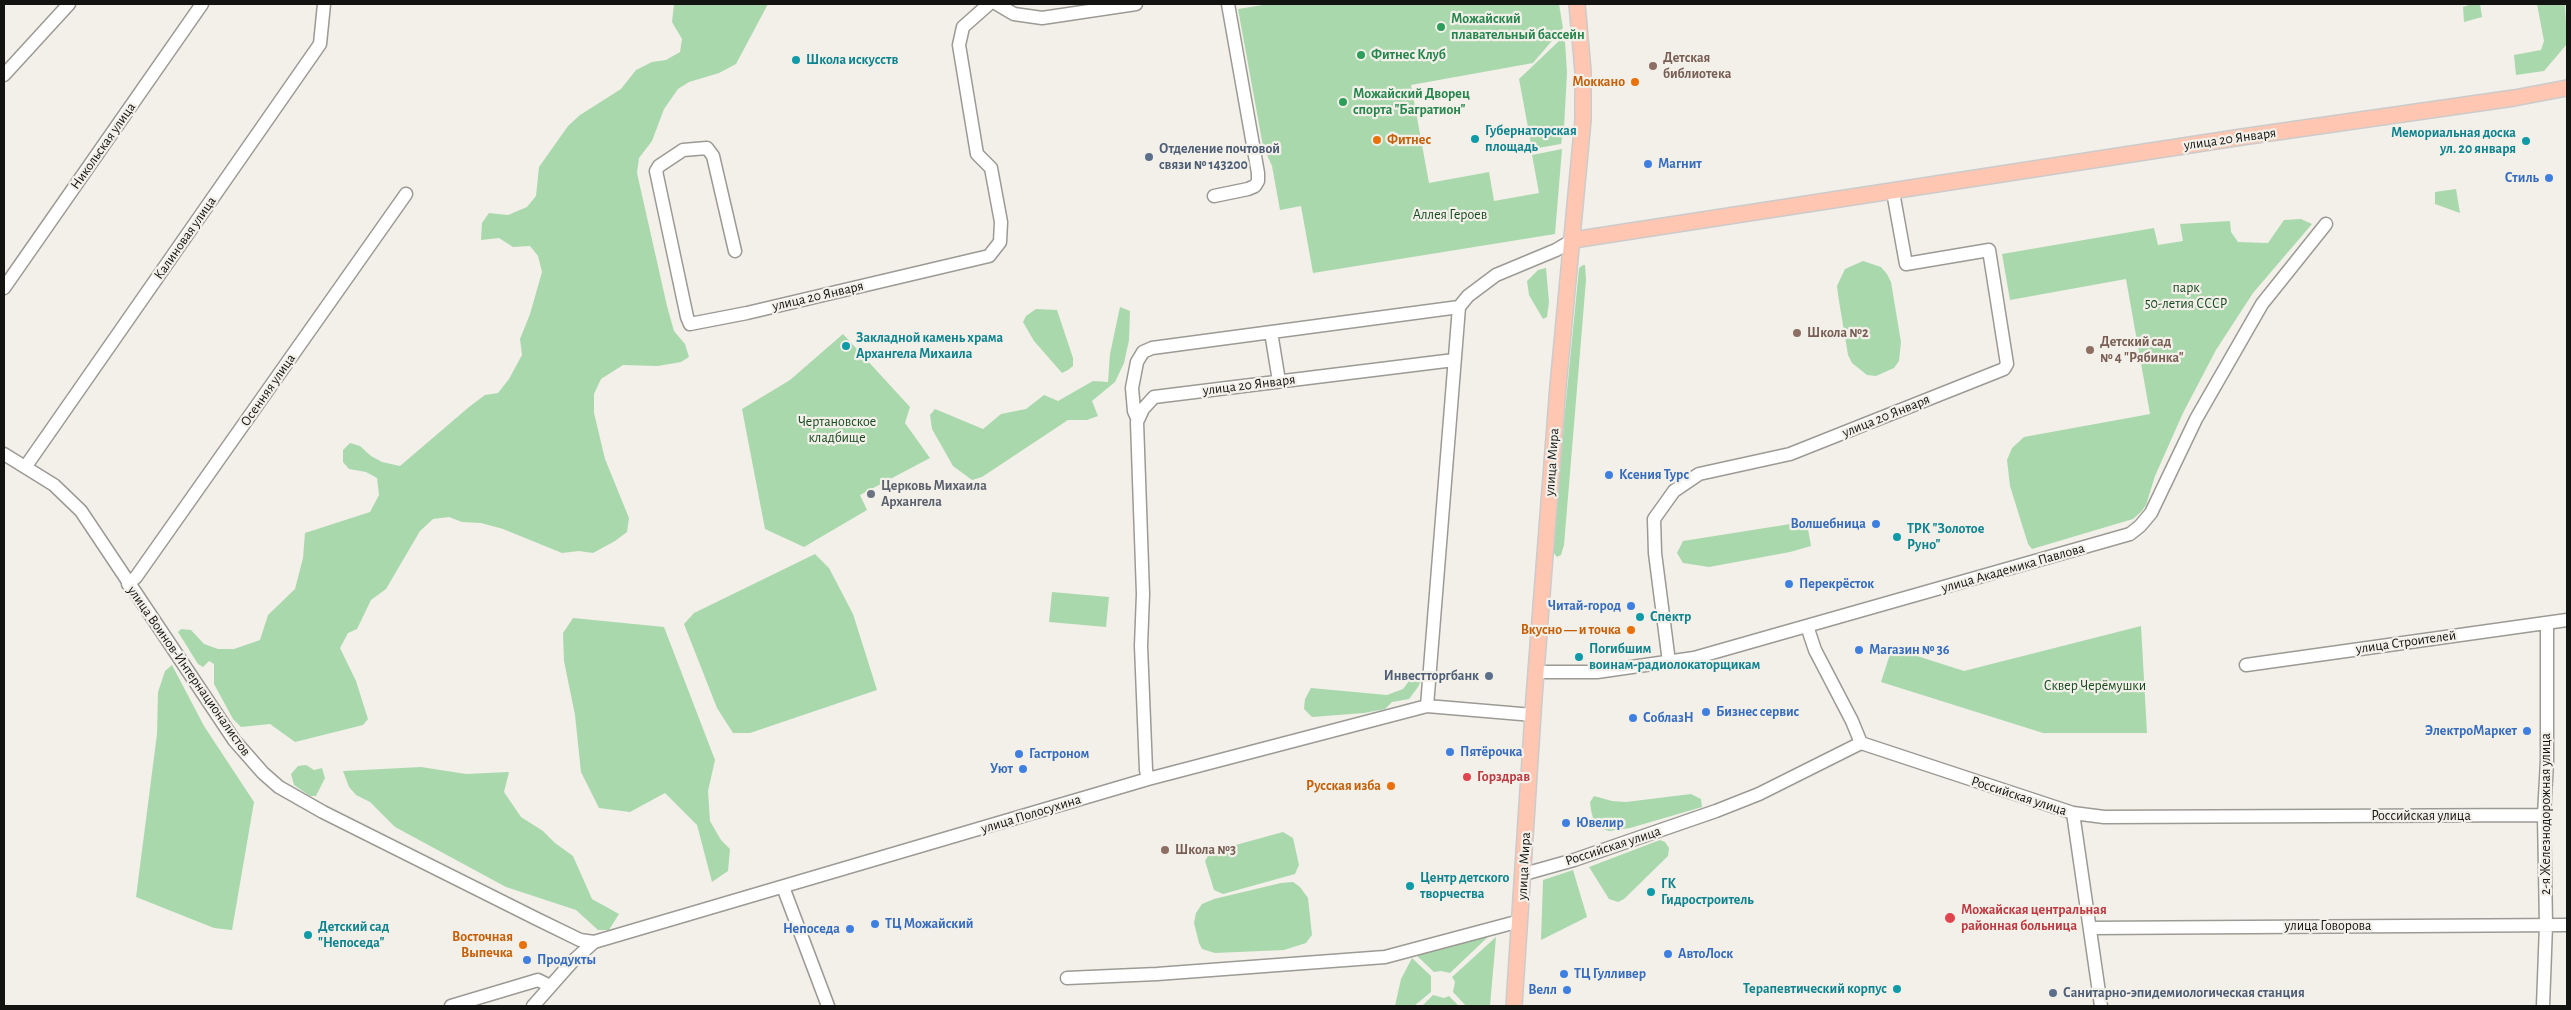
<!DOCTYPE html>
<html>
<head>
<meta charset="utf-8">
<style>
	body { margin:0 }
	#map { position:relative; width:2571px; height:1010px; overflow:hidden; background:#f2f0e9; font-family:"Alegreya Sans",sans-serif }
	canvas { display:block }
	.frame { position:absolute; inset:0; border:5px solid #131311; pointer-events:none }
</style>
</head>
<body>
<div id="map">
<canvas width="2571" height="1010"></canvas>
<div class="frame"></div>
</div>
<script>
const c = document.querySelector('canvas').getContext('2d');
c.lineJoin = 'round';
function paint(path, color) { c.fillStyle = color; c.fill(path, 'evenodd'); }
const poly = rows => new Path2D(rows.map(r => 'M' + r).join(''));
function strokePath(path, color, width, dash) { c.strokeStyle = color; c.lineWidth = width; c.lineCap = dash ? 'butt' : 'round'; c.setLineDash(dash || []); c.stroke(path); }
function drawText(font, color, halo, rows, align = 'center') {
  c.font = font + ' "Alegreya Sans",sans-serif'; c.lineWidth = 4.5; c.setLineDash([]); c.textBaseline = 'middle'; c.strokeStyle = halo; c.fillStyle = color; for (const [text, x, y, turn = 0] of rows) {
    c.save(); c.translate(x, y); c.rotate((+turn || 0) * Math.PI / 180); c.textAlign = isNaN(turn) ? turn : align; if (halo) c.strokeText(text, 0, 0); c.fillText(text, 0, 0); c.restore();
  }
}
const green = poly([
	[674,4,768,4,736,64,719,73,689,82,678,89,664,109,652,141,639,158,637,173,667,306,674,331,685,344,689,357,681,362,658,366,623,365,601,379,594,394,594,413,605,459,629,518,627,532,615,541,593,553,579,551,562,553,503,529,481,523,462,522,449,517,433,519,420,531,386,589,371,600,357,629,348,633,340,648,356,681,368,719,363,725,295,742,270,724,241,727,233,719,214,684,214,664,209,661,203,667,198,664,178,632,181,629,191,630,204,644,218,649,234,649,260,640,268,615,295,589,303,558,305,533,370,512,379,495,377,478,366,472,349,469,343,462,343,450,350,443,360,446,371,456,382,462,400,466,469,407,485,395,498,393,509,379,522,355,520,339,530,314,542,272,538,256,530,246,513,247,499,238,481,240,482,223,489,213,508,215,527,207,536,196,539,167,568,126,580,115,621,89,636,70,652,62,666,60,680,52,682,39,672,22],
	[1269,4,1559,4,1563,28,1533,63,1411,85,1429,183,1489,172,1494,201,1539,193,1532,155,1562,149,1555,234,1313,273,1301,206,1280,210,1272,166,1263,146,1238,9],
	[2472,4,2480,4,2482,17,2464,22,2463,7],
	[2537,4,2565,4,2567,44,2544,71,2516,75,2514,55,2541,50,2544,41],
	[1560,40,1565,42,1567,72,1564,128,1561,144,1532,149,1519,79],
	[2456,189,2460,213,2435,204,2435,192],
	[2301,219,2312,224,2253,293,2216,350,2183,413,2155,476,2146,505,2141,512,2133,519,2032,549,2028,544,2010,486,2007,460,2012,448,2024,437,2150,414,2126,279,2010,300,2002,254,2154,228,2158,245,2183,241,2180,224,2230,221,2231,232,2238,242,2268,243,2284,220],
	[1863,261,1881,267,1887,274,1891,282,1901,342,1899,361,1894,368,1876,376,1867,375,1852,363,1848,355,1838,295,1837,286,1845,269],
	[1583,265,1585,265,1586,280,1564,545,1561,555,1557,557,1553,552,1565,411,1579,268],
	[1546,268,1549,302,1547,317,1543,319,1529,295,1527,281,1538,270],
	[1120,307,1130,311,1129,340,1124,363,1115,382,1092,401,1098,416,1087,420,1068,420,982,477,972,480,953,466,932,429,930,415,935,409,983,429,1001,414,1026,409,1044,395,1058,401,1093,381,1108,382,1110,354],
	[1036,309,1057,310,1073,358,1073,366,1068,370,1062,373,1034,341,1023,322,1026,316],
	[843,334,910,407,905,423,930,458,860,495,867,510,804,547,765,529,742,409,790,380],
	[1803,522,1808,529,1811,546,1790,552,1709,567,1683,563,1677,553,1683,541],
	[815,554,829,568,853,614,877,690,750,733,733,733,717,708,684,624,694,613],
	[1052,592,1109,597,1106,627,1049,622],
	[573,618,664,627,715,760,708,791,710,821,721,840,730,849,728,871,712,882,697,825,665,793,630,812,599,808,581,772,575,715,564,661,563,633],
	[2141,626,2147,733,2043,733,1881,682,1892,648,1964,671],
	[172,665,204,726,254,802,232,930,214,928,136,897,157,734,158,692,165,671],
	[1415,673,1418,674,1421,680,1418,687,1409,699,1392,702,1385,709,1364,713,1312,717,1304,709,1305,699,1311,688,1387,695,1403,689],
	[306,765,314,770,322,768,325,778,316,796,310,796,294,785,291,774,298,766],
	[421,767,466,774,509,772,504,792,521,817,543,831,555,843,573,856,592,899,619,914,609,930,598,930,576,910,506,887,395,827,370,802,356,795,349,787,343,771],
	[1691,794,1701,799,1702,807,1630,828,1609,831,1603,829,1594,822,1591,810,1590,802,1594,796,1612,801,1626,802],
	[1283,832,1293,838,1299,865,1295,874,1223,894,1214,890,1205,861,1210,852],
	[1660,840,1665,842,1669,848,1668,856,1624,899,1618,902,1609,899,1589,867],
	[1573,870,1587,917,1541,940,1543,880],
	[1293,882,1300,887,1308,898,1312,935,1306,943,1284,950,1215,953,1202,949,1199,943,1194,923,1196,913,1202,904,1214,899,1281,883],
	[1492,933,1450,973,1441,971,1434,972,1415,954],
	[1496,937,1490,1006,1466,1006,1453,992,1455,982,1452,977],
	[1412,958,1431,976,1431,992,1414,1006,1395,1006,1401,979],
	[1433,995,1444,998,1449,996,1459,1006,1422,1006]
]);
const minor = poly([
	[997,4,1014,14,1042,18,1136,4],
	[4,75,69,4],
	[1214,196,1248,189,1255,186,1258,181,1258,173,1228,4],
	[735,251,713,156,707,148,683,150,659,166,656,171,687,317,690,324,747,313,989,256,1000,242,1001,222,991,168,977,154,959,45,963,27,989,4],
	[4,288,202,4],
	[1271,332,1279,381],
	[1137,418,1134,411,1132,388,1137,362,1143,352,1152,348,1459,307],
	[4,454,54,485,81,511,234,740,263,773,279,787,323,812,537,919,580,940,594,942],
	[26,466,320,44,324,4],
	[128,584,136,577,406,194],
	[1807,626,1815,650,1852,721,1861,743],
	[1669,662,1655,553,1654,519,1674,491,1699,474,1790,454,2004,369,2007,364,1989,250,1906,264,1893,192],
	[2246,665,2567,620],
	[1536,672,1597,672,1694,658,2130,534,2140,526,2151,513,2196,419,2262,304,2326,224],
	[1427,706,1459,307,1468,296,1496,275,1556,250,1573,240],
	[1148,779,1146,770,1141,646,1143,594,1137,422,1143,409,1154,397,1454,360],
	[2073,813,2101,1006],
	[1524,874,1574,860,1716,811,1759,794,1861,743,2073,813,2104,817,2544,815],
	[783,887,828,1006],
	[2090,928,2567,925],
	[1067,978,1157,974,1385,957,1520,921],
	[451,1006,538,980,550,986],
	[533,1006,572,962,594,942,1148,779,1427,706,1533,715],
	[2543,1006,2546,925,2544,815,2547,761,2547,623]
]);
const major = poly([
	[1573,240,2242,137,2514,98,2567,88],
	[1514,1006,1534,698,1558,386,1583,120,1583,71,1577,4]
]);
const markers = [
	[1441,27,5,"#2e9e5b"],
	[1361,55,5,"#2e9e5b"],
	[796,60,5,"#0f9aa8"],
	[1653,66,5,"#8d6e63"],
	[1635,82,5,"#e8710a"],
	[1343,102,5,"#2e9e5b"],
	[1475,139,5,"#0f9aa8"],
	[1377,140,5,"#e8710a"],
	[2526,141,5,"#0f9aa8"],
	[1149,157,5,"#5c6f8a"],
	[1648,164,5,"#3f7fe0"],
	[2549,178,5,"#3f7fe0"],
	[1797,333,5,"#8d6e63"],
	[846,346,5,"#0f9aa8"],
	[2090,350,5,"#8d6e63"],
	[1609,475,5,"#3f7fe0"],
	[871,494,5,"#6b7280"],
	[1876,524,5,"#3f7fe0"],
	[1897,537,5,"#0f9aa8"],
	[1789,584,5,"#3f7fe0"],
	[1631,606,5,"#3f7fe0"],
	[1640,617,5,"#0f9aa8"],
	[1631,630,5,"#e8710a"],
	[1859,650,5,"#3f7fe0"],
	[1579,657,5,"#0f9aa8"],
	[1489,676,5,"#5c6f8a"],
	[1706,712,5,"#3f7fe0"],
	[1633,718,5,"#3f7fe0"],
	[2527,731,5,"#3f7fe0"],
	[1450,752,5,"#3f7fe0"],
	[1019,754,5,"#3f7fe0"],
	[1023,769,5,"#3f7fe0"],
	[1467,777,5,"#e0444e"],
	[1391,786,5,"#e8710a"],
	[1566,823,5,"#3f7fe0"],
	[1165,850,5,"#8d6e63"],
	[1410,886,5,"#0f9aa8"],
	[1651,892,5,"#0f9aa8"],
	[1950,918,6,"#e0444e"],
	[875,924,5,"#3f7fe0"],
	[850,929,5,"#3f7fe0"],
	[308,935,5,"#0f9aa8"],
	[523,945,5,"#e8710a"],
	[1668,954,5,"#3f7fe0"],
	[527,960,5,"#3f7fe0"],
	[1564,974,5,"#3f7fe0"],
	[1897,989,5,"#0f9aa8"],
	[1567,990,5,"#3f7fe0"],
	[2053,993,5,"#5c6f8a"]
];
const leisureNames = [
	["Можайский",1451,19],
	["плавательный бассейн",1451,35],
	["Фитнес Клуб",1371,55],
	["Можайский Дворец",1353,94],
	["спорта \"Багратион\"",1353,110]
];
const educationNames = [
	["Детская",1663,58],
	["библиотека",1663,74],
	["Школа №2",1807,333],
	["Детский сад",2100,342],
	["№ 4 \"Рябинка\"",2100,358],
	["Школа №3",1175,850]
];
const cultureNames = [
	["Школа искусств",806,60],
	["Губернаторская",1485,131],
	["площадь",1485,147],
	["Мемориальная доска",2516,133,"right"],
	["ул. 20 января",2516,149,"right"],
	["Закладной камень храма",856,338],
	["Архангела Михаила",856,354],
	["ТРК \"Золотое",1907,529],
	["Руно\"",1907,545],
	["Спектр",1650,617],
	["Погибшим",1589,649],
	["воинам-радиолокаторщикам",1589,665],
	["Центр детского",1420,878],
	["творчества",1420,894],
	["ГК",1661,884],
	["Гидростроитель",1661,900],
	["Детский сад",318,927],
	["\"Непоседа\"",318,943],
	["Терапевтический корпус",1887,989,"right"]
];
const foodNames = [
	["Моккано",1625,82],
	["Фитнес",1387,140,"left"],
	["Вкусно — и точка",1621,630],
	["Русская изба",1381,786],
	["Восточная",513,937],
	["Выпечка",513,953]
];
const streetNames = [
	["улица 20 Января",2230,139,-8],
	["Никольская улица",103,146,-55],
	["Калиновая улица",185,238,-55],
	["улица 20 Января",818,296,-13],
	["улица 20 Января",1249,385,-7],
	["Осенняя улица",268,390,-55],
	["улица 20 Января",1886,416,-22],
	["улица Мира",1552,462,-86],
	["улица Академика Павлова",2013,568,-16],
	["улица Строителей",2406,642,-8],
	["улица Воинов-Интернационалистов",189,671,55],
	["Российская улица",2019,796,18],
	["улица Полосухина",1031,814,-17],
	["2-я Железнодорожная улица",2546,814,-90],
	["Российская улица",2421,816],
	["Российская улица",1613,846,-18],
	["улица Мира",1524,866,-87],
	["улица Говорова",2328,926]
];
const serviceNames = [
	["Отделение почтовой",1159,149],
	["связи № 143200",1159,165],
	["Инвестторгбанк",1479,676,"right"],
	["Санитарно-эпидемиологическая станция",2063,993]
];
const shopNames = [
	["Магнит",1658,164],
	["Стиль",2539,178,"right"],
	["Ксения Турс",1619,475],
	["Волшебница",1866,524,"right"],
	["Перекрёсток",1799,584],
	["Читай-город",1621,606,"right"],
	["Магазин № 36",1869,650],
	["Бизнес сервис",1716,712],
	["СоблазН",1643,718],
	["ЭлектроМаркет",2517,731,"right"],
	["Пятёрочка",1460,752],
	["Гастроном",1029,754],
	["Уют",1013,769,"right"],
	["Ювелир",1576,823],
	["ТЦ Можайский",885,924],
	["Непоседа",840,929,"right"],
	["АвтоЛоск",1678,954],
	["Продукты",537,960],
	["ТЦ Гулливер",1574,974],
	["Велл",1557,990,"right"]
];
const parkNames = [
	["Аллея Героев",1450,215],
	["парк",2186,288],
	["50-летия СССР",2186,304],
	["Чертановское",837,422],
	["кладбище",837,438],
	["Сквер Черёмушки",2095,686]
];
const worshipNames = [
	["Церковь Михаила",881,486],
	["Архангела",881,502]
];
const healthNames = [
	["Горздрав",1477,777],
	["Можайская центральная",1961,910],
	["районная больница",1961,926]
];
paint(green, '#aad8ad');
strokePath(minor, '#9c9a94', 15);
strokePath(major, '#cbcbcb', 18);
strokePath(minor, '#fff', 12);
strokePath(major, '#ffc6b1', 15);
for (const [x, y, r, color] of markers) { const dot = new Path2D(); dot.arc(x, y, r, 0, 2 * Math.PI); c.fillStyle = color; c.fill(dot); strokePath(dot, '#f2f0e9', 2); }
drawText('bold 14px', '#27864d', '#f2f0e9', leisureNames, 'left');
drawText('bold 14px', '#785e54', '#f2f0e9', educationNames, 'left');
drawText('bold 14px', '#0d838f', '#f2f0e9', cultureNames, 'left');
drawText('bold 14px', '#c56008', '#f2f0e9', foodNames, 'right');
drawText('14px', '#131311', '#f2f0e9', streetNames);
drawText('bold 14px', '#4e5e75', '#f2f0e9', serviceNames, 'left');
drawText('bold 14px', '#366cbe', '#f2f0e9', shopNames, 'left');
drawText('14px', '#174920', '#f2f0e9', parkNames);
drawText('bold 14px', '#5b616d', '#f2f0e9', worshipNames, 'left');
drawText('bold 14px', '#be3a42', '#f2f0e9', healthNames, 'left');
</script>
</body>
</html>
